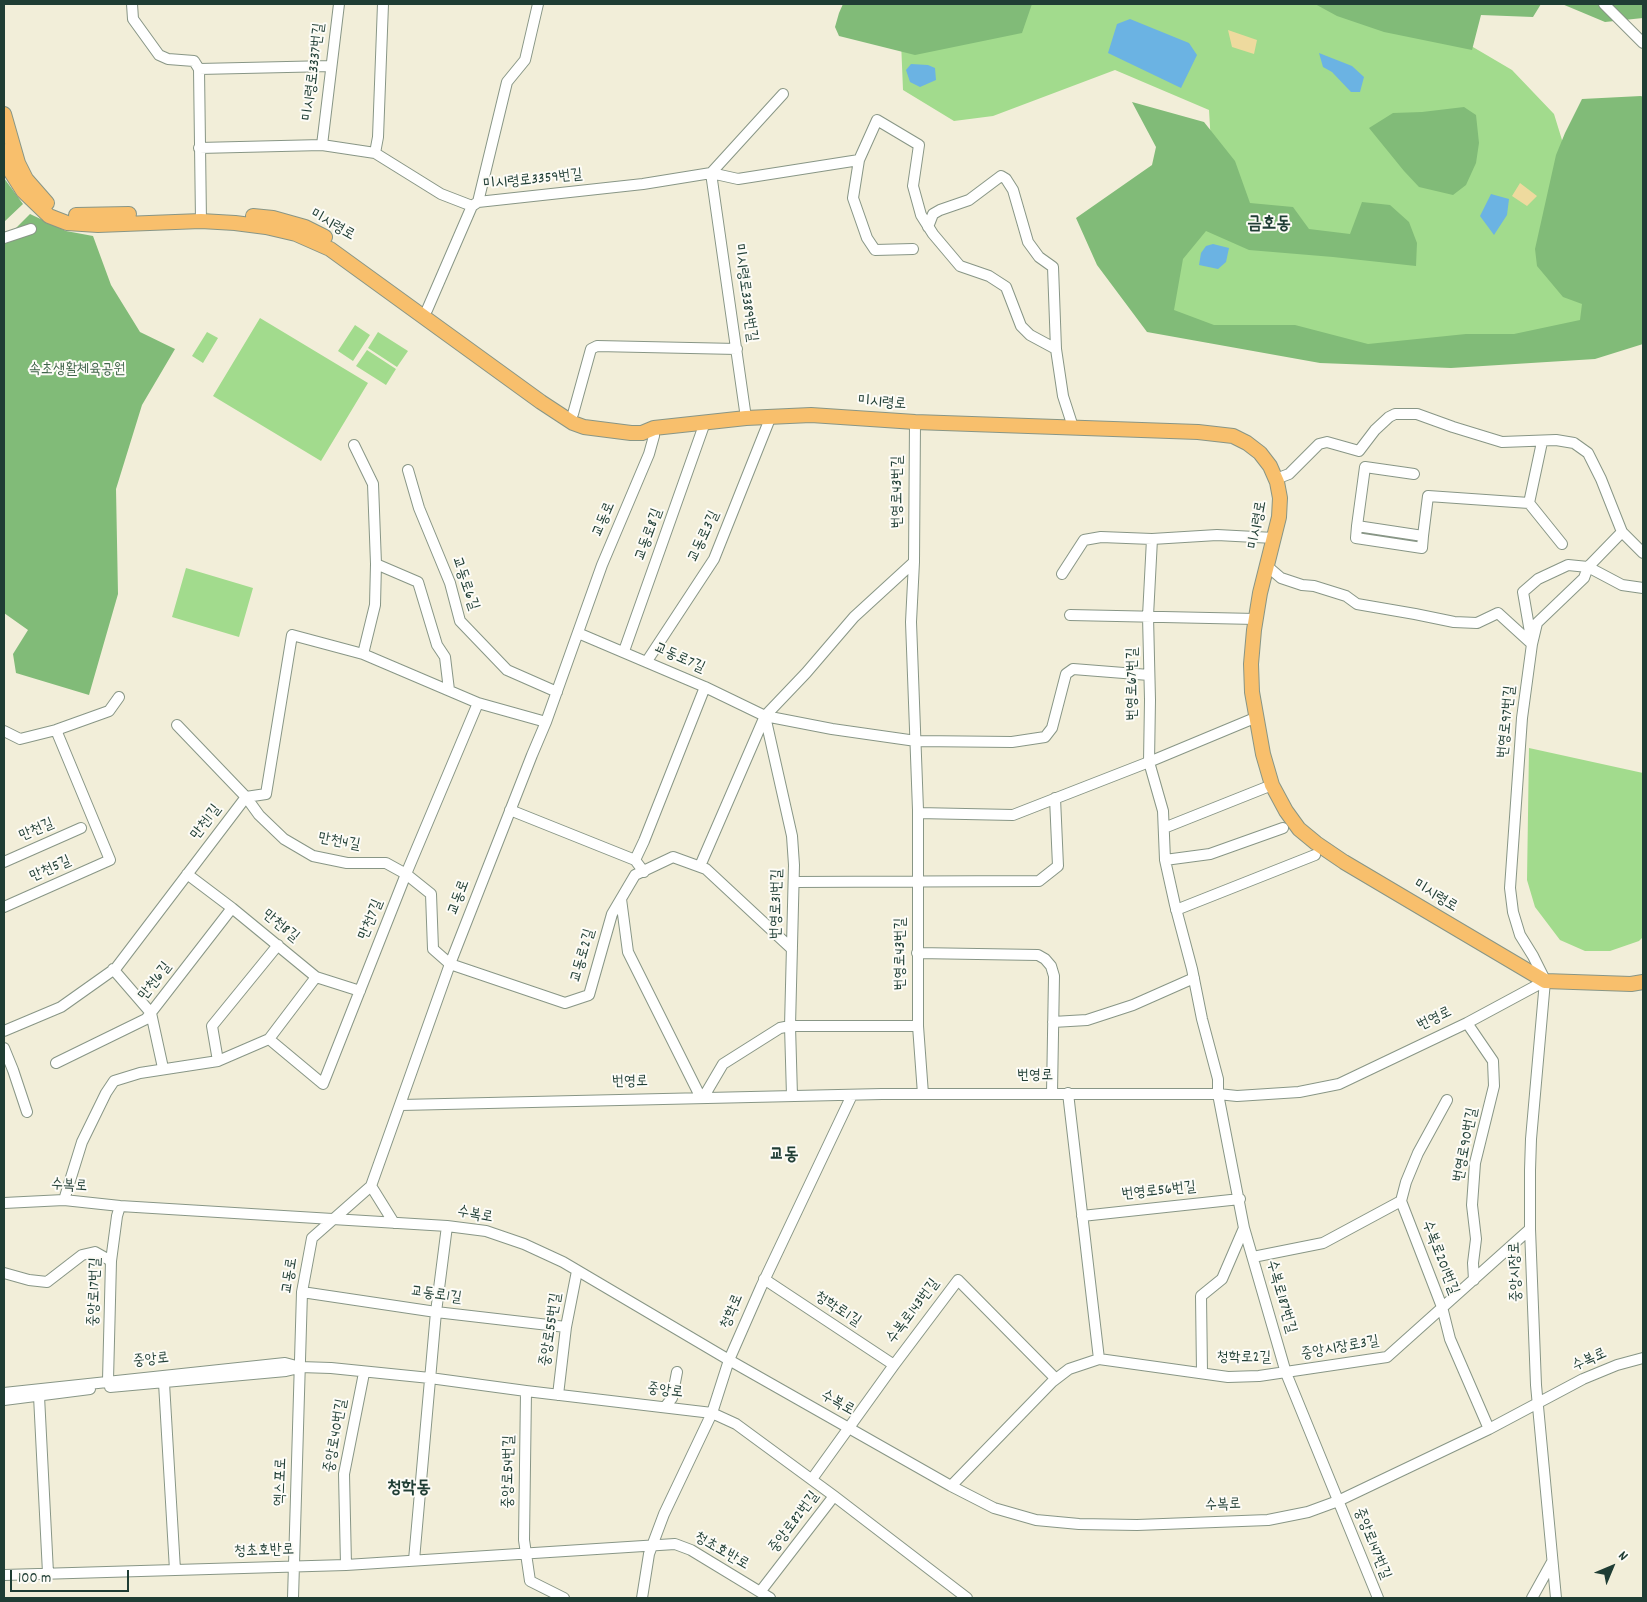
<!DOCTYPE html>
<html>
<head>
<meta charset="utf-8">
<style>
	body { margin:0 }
	#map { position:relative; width:1647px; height:1602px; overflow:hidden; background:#f2eed9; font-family:Dekko,sans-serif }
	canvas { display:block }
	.frame { position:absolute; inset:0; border:5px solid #1f3d34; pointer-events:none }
	.north { position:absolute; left:1587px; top:1542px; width:50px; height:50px; -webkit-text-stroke:4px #fdfcf7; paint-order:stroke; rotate:45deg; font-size:14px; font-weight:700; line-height:20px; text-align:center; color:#1f3d34 }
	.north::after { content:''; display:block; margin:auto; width:18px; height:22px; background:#1f3d34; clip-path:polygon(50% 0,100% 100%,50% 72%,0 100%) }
	.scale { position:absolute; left:10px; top:1570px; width:119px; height:22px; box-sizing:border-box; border:2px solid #1f3d34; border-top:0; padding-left:6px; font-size:15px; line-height:18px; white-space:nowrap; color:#1f3d34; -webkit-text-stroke:4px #fdfcf7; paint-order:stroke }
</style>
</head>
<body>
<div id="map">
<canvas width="1647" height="1602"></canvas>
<div class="frame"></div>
<div class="north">N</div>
<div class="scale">100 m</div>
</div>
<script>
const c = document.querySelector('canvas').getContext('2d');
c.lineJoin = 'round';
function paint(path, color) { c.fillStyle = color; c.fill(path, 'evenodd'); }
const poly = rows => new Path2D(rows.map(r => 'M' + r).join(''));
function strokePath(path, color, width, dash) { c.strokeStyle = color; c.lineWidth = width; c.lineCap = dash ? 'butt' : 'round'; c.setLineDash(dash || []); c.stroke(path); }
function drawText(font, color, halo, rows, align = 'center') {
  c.font = font + ' Dekko,"Poor Story",sans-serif'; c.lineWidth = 4; c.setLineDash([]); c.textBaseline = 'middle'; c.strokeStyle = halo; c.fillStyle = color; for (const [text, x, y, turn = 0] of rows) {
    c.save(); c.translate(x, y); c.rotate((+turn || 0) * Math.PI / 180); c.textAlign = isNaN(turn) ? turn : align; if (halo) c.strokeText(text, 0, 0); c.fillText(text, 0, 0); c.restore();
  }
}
const green = poly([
	[1018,4,1320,4,1461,40,1512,70,1554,114,1566,153,1591,298,1591,326,1368,353,1220,332,1169,312,1211,144,1209,110,1115,70,993,116,954,121,903,90,901,41],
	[260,318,368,383,321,461,213,396],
	[355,325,370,335,353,361,338,351],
	[207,332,218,338,203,363,192,356],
	[378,332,408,351,397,367,368,348],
	[367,350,396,369,386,385,356,366],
	[186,568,253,588,239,637,172,617],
	[1529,748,1643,773,1643,937,1639,941,1610,951,1585,951,1560,940,1535,907,1527,880]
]);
const forest = poly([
	[843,4,1032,4,1022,33,915,55,839,36,835,27,839,13],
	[1315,4,1541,4,1533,17,1481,15,1472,50,1384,32,1337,16],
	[1562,4,1643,4,1643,18,1605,22],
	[1641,96,1643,97,1643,344,1595,359,1451,368,1320,363,1147,332,1097,265,1076,218,1152,165,1156,147,1132,102,1204,122,1235,161,1250,203,1293,207,1309,229,1350,234,1362,202,1390,205,1409,222,1417,243,1416,266,1333,257,1249,250,1206,231,1183,259,1174,310,1214,325,1295,325,1368,344,1466,334,1514,334,1580,320,1582,304,1563,297,1537,266,1535,249,1556,155,1565,133,1582,99],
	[1464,107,1476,115,1479,143,1476,163,1466,185,1453,195,1419,187,1404,171,1369,128,1393,113,1422,112],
	[4,178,23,204,4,222],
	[30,214,66,231,93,236,111,285,140,332,175,349,142,405,116,489,118,594,89,695,16,673,13,654,28,630,4,613,4,240]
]);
const sand = poly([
	[1228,30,1257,40,1254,54,1232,47],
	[1520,183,1537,196,1527,206,1512,196]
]);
const water = poly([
	[1130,19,1189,43,1197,55,1181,88,1108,53,1117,24],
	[1319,53,1352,66,1364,77,1360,92,1351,92,1332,72,1323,67],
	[911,64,928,65,935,68,936,80,920,87,910,82,906,70],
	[1491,194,1509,199,1507,215,1494,235,1480,216],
	[1213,244,1229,248,1226,262,1218,269,1199,265,1201,253,1206,246]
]);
const minor = poly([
	[132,4,133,19,159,55,168,59,194,61,199,69,201,221],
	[1604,4,1643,43],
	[199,69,331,66],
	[322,145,339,4],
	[199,148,322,145,375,153,441,194,472,206],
	[375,153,378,137,383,4],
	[859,160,877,120,919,145,913,186,921,215,933,234,960,266,989,276,1006,287,1021,326,1030,335,1056,349,1063,396,1073,427],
	[711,173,746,418],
	[711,173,783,94],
	[478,202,507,82,525,60,538,4],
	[928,227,933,214,940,210,969,200,1001,176,1006,179,1013,190,1028,242,1039,257,1053,267,1056,349],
	[4,238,31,229],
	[427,310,472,206,478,202,643,184,711,173,738,179,859,160,853,198,867,238,875,250,913,249],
	[573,414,591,349,597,346,737,349],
	[915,422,914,562,911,622,918,810,918,1026,923,1094],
	[354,445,373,484,376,564,375,605,363,654],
	[408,470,419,508,450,583,460,621,507,670,557,692],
	[1414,474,1365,467,1357,526,1423,536,1428,496,1529,503,1562,544],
	[1276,479,1289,474,1319,444,1327,442,1359,451,1375,430,1389,417,1395,414,1417,414,1453,427,1502,442,1556,440,1574,443,1588,453,1601,479,1622,532,1643,553],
	[1529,503,1542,442],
	[1357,526,1356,538,1422,548,1423,536],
	[1152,539,1148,616,1150,700,1149,762,1163,811,1165,860,1175,905,1192,969,1202,1019,1218,1079,1218,1094,1244,1228,1286,1373,1378,1598],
	[376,564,418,582,437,645,445,657,449,690],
	[1267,566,1281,578,1302,585,1314,586,1346,596,1357,604,1415,614,1454,622,1477,623,1498,613,1532,644,1537,623,1584,578,1588,567,1622,532],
	[1062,574,1084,540,1101,537,1152,539,1217,535,1274,538],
	[1070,615,1256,619],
	[578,633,705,687,765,716,832,729,916,741,1012,742,1045,737,1052,728,1066,674,1073,669,1149,675],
	[624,651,703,428],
	[647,661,714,559,771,416],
	[765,716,792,836,794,865,790,1026,792,1096],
	[177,725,246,797,259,815,284,839,313,856,347,863,386,863,406,874,431,894,433,949,450,964,565,1003,589,995,612,914,635,875,673,857,706,869,792,949],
	[4,731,20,739,56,730,109,711,119,697],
	[510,810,635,860],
	[918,813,1013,815,1149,762,1257,717],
	[1164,828,1272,785],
	[1165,860,1210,854,1283,828],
	[4,862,81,828],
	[700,866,765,716,806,673,854,617,914,562],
	[644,872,635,860,644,841,705,687],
	[187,874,232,908,316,977,360,991],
	[794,882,1039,881,1058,866,1055,798],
	[621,899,628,952,701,1098],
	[4,907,110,860,56,730],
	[1176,910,1315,855],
	[917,953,1038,955,1045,959,1051,966,1054,976,1052,1093],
	[113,969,151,1013,163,1068],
	[1545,980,1533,956,1520,935,1513,912,1510,888,1522,718,1532,644,1523,592,1538,579,1568,565,1588,567,1622,585,1643,588],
	[1545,981,1531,1139,1530,1170,1530,1229,1536,1385,1556,1598],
	[1053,1022,1087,1020,1133,1005,1194,978],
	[1467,1023,1493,1061,1494,1086,1475,1163,1472,1205,1476,1239,1473,1263,1474,1280],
	[4,1031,61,1007,116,968,246,797,266,794,292,635,363,654,478,703,546,722],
	[269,1039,316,977],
	[4,1048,13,1070,27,1112],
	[218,1061,212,1026,278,945],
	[56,1063,146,1019,232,908],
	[1068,1093,1099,1359],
	[703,1098,723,1064,780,1028,790,1026,918,1026],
	[1447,1100,1418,1153,1406,1182,1401,1201,1442,1307,1450,1339,1489,1429],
	[401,1105,882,1094,1218,1094,1237,1096,1299,1092,1339,1084,1467,1023,1545,981],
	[371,1186,394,1223],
	[64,1200,82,1142,106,1093,114,1081,140,1073,218,1061,269,1039,323,1084,406,874,478,703],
	[4,1203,64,1200,120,1206,447,1226,486,1231,524,1244,563,1262,729,1360,951,1486,994,1508,1036,1520,1079,1524,1137,1525,1268,1520,1308,1512,1338,1501,1489,1429,1583,1379,1617,1365,1643,1358],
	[1082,1216,1240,1199],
	[1253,1257,1323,1243,1401,1201],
	[4,1273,29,1280,47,1282,82,1255,95,1252,111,1261],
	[764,1279,894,1365],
	[302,1292,436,1312,566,1327],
	[1202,1372,1201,1296,1222,1279,1244,1228],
	[108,1380,111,1261,117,1216,120,1206],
	[164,1383,175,1570],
	[110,1387,286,1371,299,1368],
	[526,1391,524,1540,530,1581,564,1598],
	[4,1393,285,1363,300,1367,331,1368,430,1378,526,1391,712,1413,736,1424,834,1496,967,1598],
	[558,1395,566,1327,577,1271],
	[39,1396,48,1573],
	[4,1400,90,1389],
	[665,1407,672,1398,677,1372],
	[812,1479,894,1365,958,1280,1056,1379],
	[951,1486,1052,1382,1069,1369,1099,1359,1228,1377,1259,1376,1387,1357,1530,1229],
	[414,1560,436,1312,447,1226],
	[346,1565,344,1474,364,1373],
	[4,1575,346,1565,675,1544,691,1550,770,1598],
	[760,1592,834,1496],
	[293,1598,302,1292,312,1238,371,1186,450,964,532,755,546,722,602,565,649,454,654,436,654,428],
	[642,1598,649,1554,664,1514,712,1413,729,1360,761,1287,852,1095],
	[1532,1598,1552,1562]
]);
const major = poly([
	[4,114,18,163,26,179,47,203],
	[4,151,11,172,23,191,49,216,67,223,98,225,201,221,235,223,266,227,296,234,330,249,541,402,573,423,584,427,631,433,642,433,654,428,746,418,811,415,915,422,1198,432,1233,436,1247,443,1260,453,1270,466,1277,482,1280,498,1279,517,1260,593,1254,630,1251,664,1252,692,1263,754,1272,785,1286,811,1299,829,1316,843,1344,862,1545,981,1631,984,1643,982],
	[76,215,129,214],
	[253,216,273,218,305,227,325,237]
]);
const streetNames = [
	["미시령로3337번길",315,72,-83],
	["미시령로3359번길",533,181,-6],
	["미시령로",332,226,29],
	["미시령로3389번길",744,293,82],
	["미시령로",882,404,4],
	["번영로43번길",899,492,-90],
	["교동로",605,520,-67],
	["미시령로",1259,525,-80],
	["교동로8길",650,535,-70],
	["교동로3길",705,537,-65],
	["교동로6길",464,584,71],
	["교동로7길",679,659,24],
	["번영로67번길",1134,684,-90],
	["번영로97번길",1508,722,-84],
	["만천1길",207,823,-53],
	["만천길",37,831,-23],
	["만천4길",339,843,10],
	["만천5길",51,870,-24],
	["미시령로",1435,897,31],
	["교동로",460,898,-69],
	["번영로31번길",778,904,-89],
	["만천7길",372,920,-68],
	["만천8길",280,927,39],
	["번영로43번길",902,954,-90],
	["교동로2길",584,956,-74],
	["만천6길",156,982,-52],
	["번영로",1435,1020,-25],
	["번영로",1035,1077],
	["번영로",630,1083,-1],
	["번영로90번길",1467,1145,-79],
	["수복로",69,1187,3],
	["번영로56번길",1159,1192,-6],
	["수복로",475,1216,10],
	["수복로201번길",1439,1258,69],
	["중앙시장로",1517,1272,-92],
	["교동로",291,1276,-81],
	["중앙로17번길",96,1292,-88],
	["교동로1길",436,1296,8],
	["수복로187번길",1280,1297,74],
	["청학로1길",837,1310,33],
	["청학로",733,1312,-67],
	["수복로143번길",914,1312,-53],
	["중앙로55번길",552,1330,-81],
	["중앙시장로3길",1340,1349,-10],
	["청학로2길",1244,1359],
	["중앙로",151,1361,-6],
	["수복로",1590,1361,-24],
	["중앙로",665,1392,7],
	["수복로",837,1404,29],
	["중앙로40번길",337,1436,-80],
	["중앙로54번길",510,1472,-89],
	["엑스포로",282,1482,-88],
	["수복로",1223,1506,-2],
	["중앙로82번길",795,1523,-53],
	["중앙로147번길",1371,1544,68],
	["청초호반로",264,1552,-2],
	["청초호반로",721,1552,30]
];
const parkNames = [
	["속초생활체육공원",77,371]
];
const quarterNames = [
	["금호동",1269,226],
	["교동",784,1157],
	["청학동",409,1490]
];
paint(green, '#a2db8d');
paint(forest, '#81bb78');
paint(sand, '#eeda9e');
paint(water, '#6bb3e3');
strokePath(minor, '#889686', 12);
strokePath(major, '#889686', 16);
strokePath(minor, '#fff', 10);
strokePath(major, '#f8bf6c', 14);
drawText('15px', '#1f3d34', '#fdfcf7', streetNames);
drawText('15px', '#40644a', '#fdfcf7', parkNames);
drawText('bold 18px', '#1f3d34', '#fdfcf7', quarterNames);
</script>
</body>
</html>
